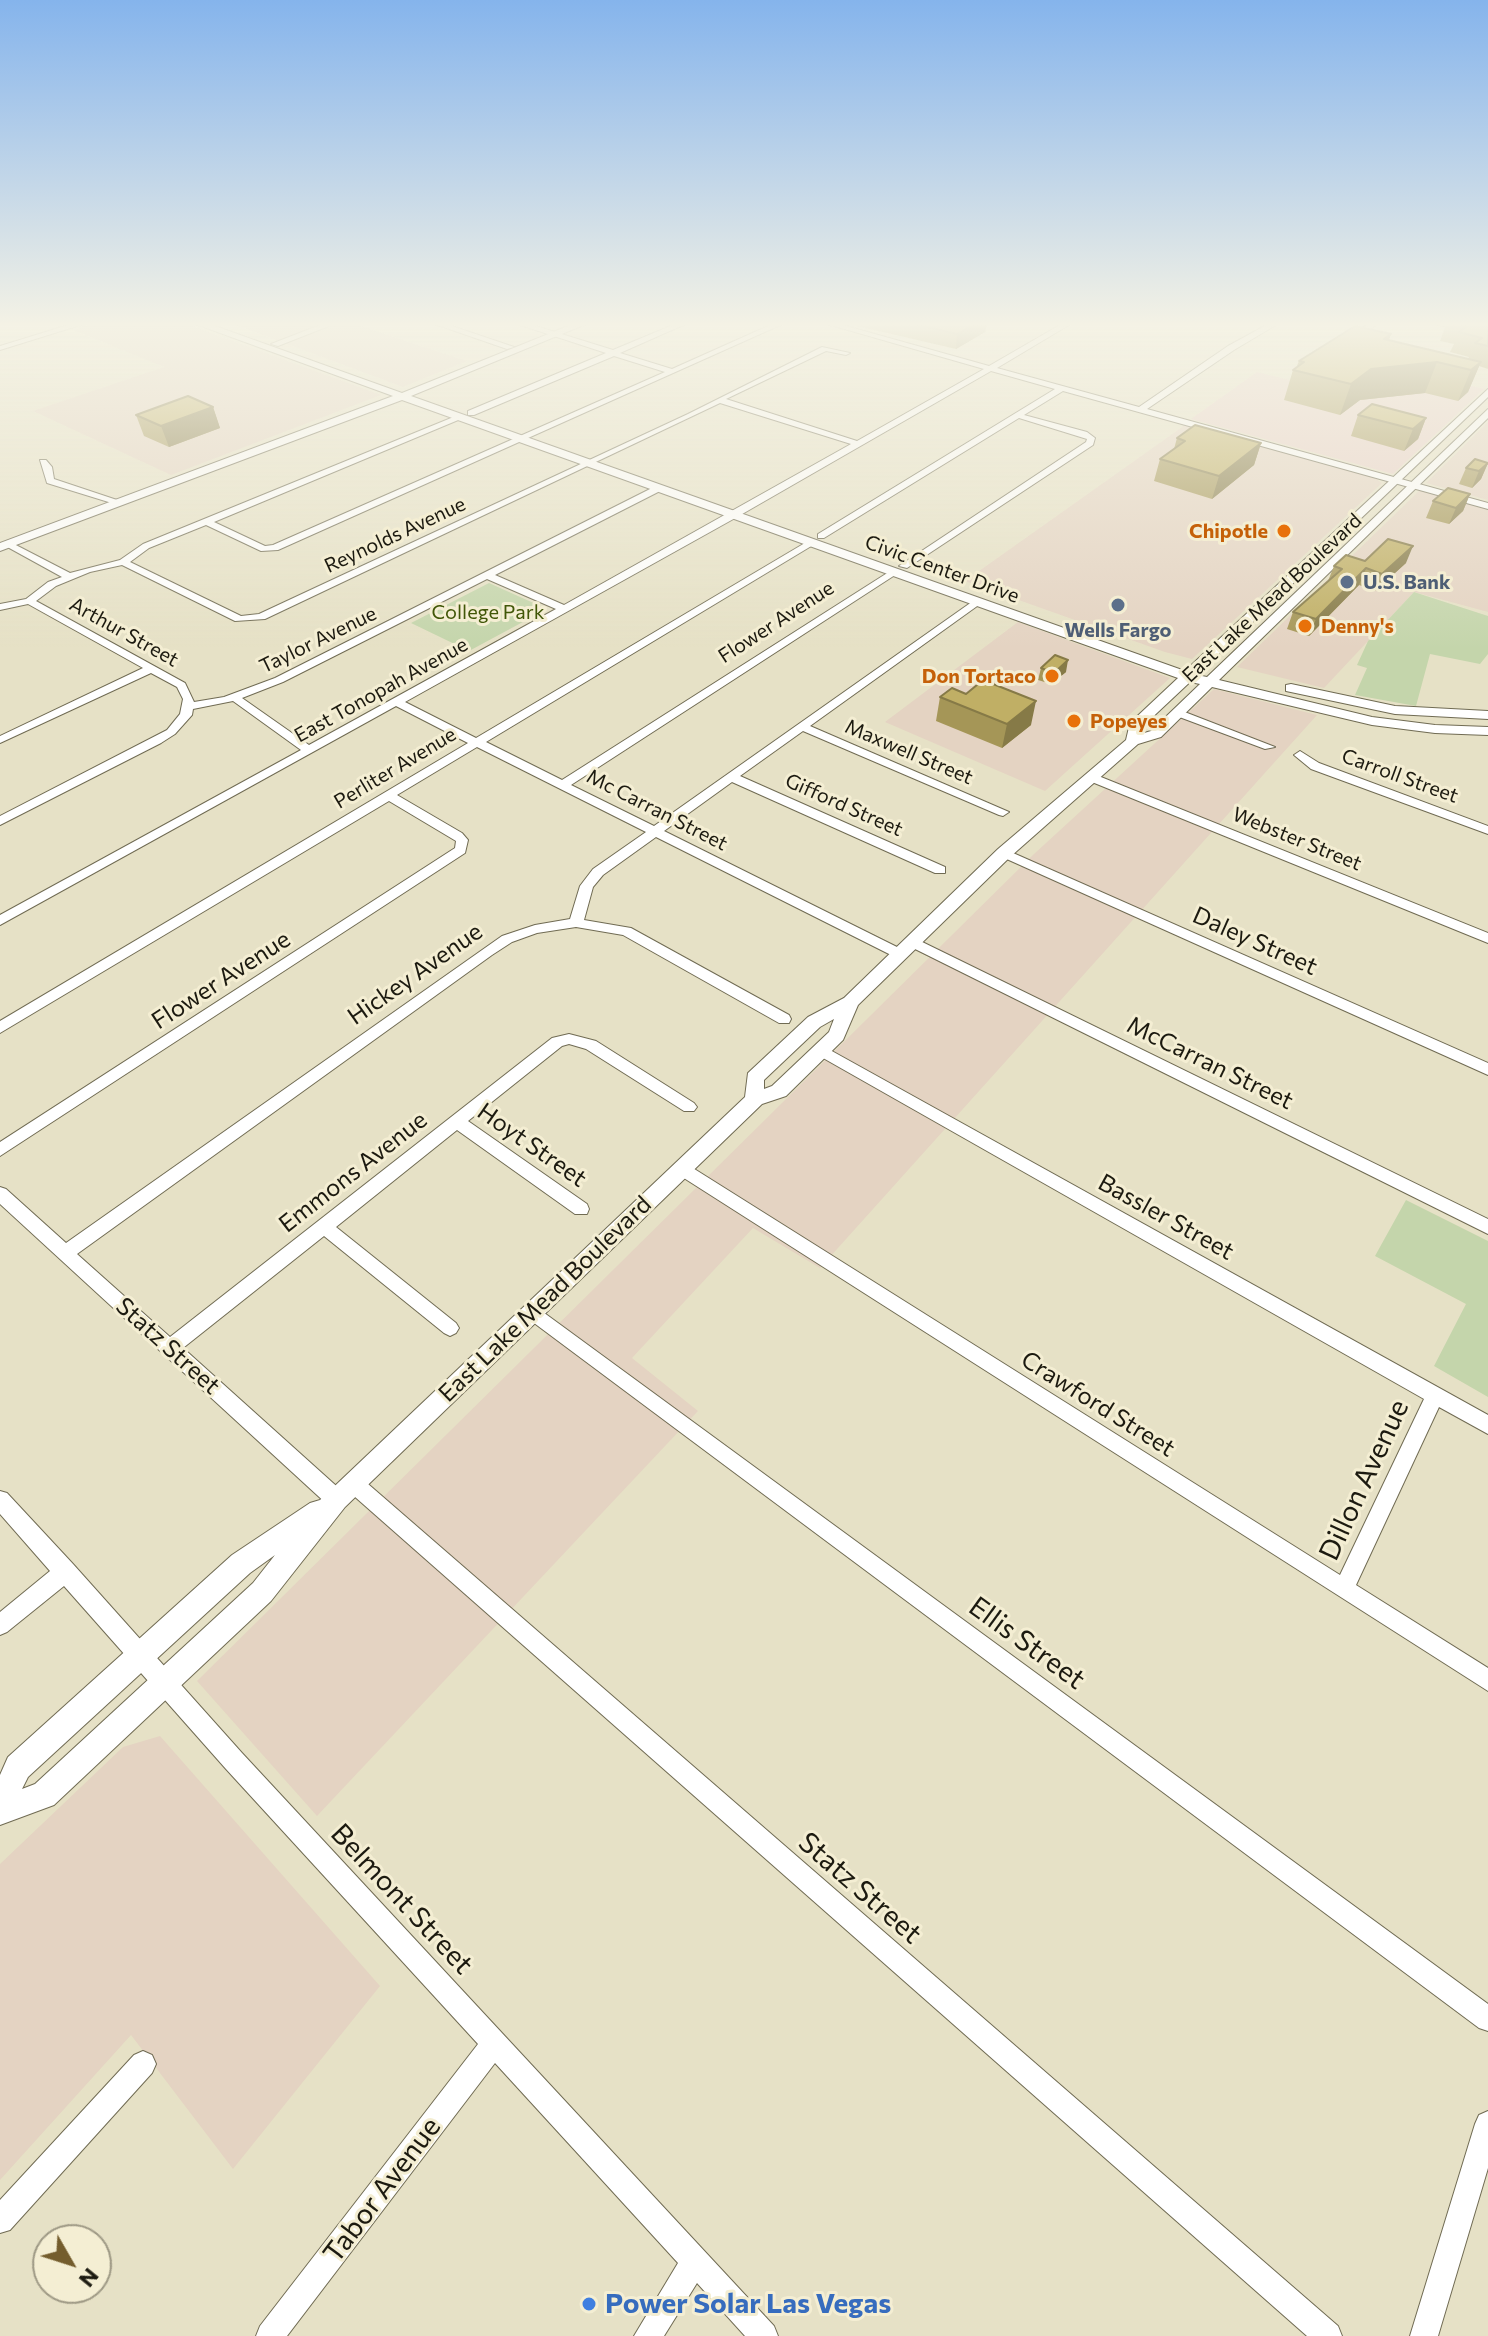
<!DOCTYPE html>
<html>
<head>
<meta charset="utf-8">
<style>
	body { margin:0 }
	#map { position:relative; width:1488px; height:2336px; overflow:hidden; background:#e6e1c6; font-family:Commissioner,sans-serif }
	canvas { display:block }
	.north { position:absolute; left:32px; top:2224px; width:80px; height:80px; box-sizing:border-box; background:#f4eed3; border:2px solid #9e9985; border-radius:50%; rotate:129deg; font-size:22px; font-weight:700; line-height:32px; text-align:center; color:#1c1a10 }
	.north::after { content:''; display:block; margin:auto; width:28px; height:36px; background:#745d2d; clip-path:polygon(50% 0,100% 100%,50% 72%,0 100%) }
</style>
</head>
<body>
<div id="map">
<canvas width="1488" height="2336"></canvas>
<div class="north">N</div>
</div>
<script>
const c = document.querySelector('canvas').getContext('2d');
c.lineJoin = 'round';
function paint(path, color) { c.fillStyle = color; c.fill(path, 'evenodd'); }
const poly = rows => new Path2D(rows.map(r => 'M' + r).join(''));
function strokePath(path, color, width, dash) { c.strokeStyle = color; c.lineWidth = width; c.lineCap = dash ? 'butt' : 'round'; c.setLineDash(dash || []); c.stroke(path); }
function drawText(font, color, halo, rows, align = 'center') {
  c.font = font + ' Commissioner,sans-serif'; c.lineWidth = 6; c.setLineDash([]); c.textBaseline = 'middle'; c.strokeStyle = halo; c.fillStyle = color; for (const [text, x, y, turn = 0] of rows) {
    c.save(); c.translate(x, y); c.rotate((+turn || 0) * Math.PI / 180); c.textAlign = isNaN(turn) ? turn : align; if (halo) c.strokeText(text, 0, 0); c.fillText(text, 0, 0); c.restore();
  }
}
const commercial = poly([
	[98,322,181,322,381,395,171,475,33,411,164,367,73,330],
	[228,322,348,322,467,361,403,387],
	[1488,422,1488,500,1426,483],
	[1185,425,1375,478,1382,483,1192,659,1165,652,965,581],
	[1420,490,1488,509,1488,612,1414,592,1324,688,1237,667],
	[1018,622,1170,678,1045,791,885,722],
	[1214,689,1317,715,820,1268,753,1228,632,1358,698,1411,317,1816,197,1681,1034,854],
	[160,1736,380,1986,233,2169,131,2035,0,2180,0,1864,123,1747]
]);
const medical = poly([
	[1342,355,1484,389,1393,474,1191,419,1257,372,1298,382]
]);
const green = poly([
	[489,583,547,609,469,651,411,623],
	[1414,592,1488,616,1488,654,1480,664,1430,654,1416,706,1355,695,1367,668,1357,665,1368,641],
	[1406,1200,1488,1241,1488,1397,1434,1366,1466,1304,1375,1256]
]);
const minor = poly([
	[78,322,90,322,0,350,0,346,78,322],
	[328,322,339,322,278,346,271,344,328,322],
	[429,322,440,322,514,347,507,349,429,322],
	[511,322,523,322,613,350,680,322,690,322,620,353,672,369,777,322,787,322,278,550,261,551,206,525,149,548,130,562,241,616,259,614,688,414,822,347,850,353,846,355,826,351,726,399,857,441,984,369,820,322,832,322,989,366,1065,322,1074,322,997,368,1139,407,1228,346,1272,322,1281,322,1234,350,1147,409,1488,503,1488,509,1063,391,1024,415,1087,432,1095,438,1093,445,907,568,899,566,1086,442,1087,439,1019,418,824,538,818,538,818,534,1055,389,991,371,737,517,405,702,476,738,810,540,815,543,813,545,486,742,562,780,892,570,895,571,895,575,571,785,654,826,976,599,980,600,980,604,810,726,1009,812,1003,816,999,815,803,731,740,776,945,867,945,873,935,873,732,782,664,831,905,951,907,954,905,957,895,957,656,837,603,875,593,887,584,920,631,928,789,1015,791,1019,789,1023,779,1023,623,935,576,927,537,933,512,942,492,955,77,1254,170,1337,552,1038,569,1034,596,1041,694,1103,697,1107,694,1111,684,1111,586,1049,569,1044,562,1046,468,1121,587,1204,589,1209,587,1214,575,1214,457,1130,336,1227,456,1323,459,1328,456,1333,450,1336,444,1333,324,1236,183,1348,343,1492,346,1499,343,1506,336,1508,329,1506,0,1204,0,1187,6,1189,66,1243,502,936,535,925,570,919,580,886,593,869,646,832,477,747,397,795,462,833,468,840,465,853,0,1156,0,1142,455,848,456,841,389,801,0,1033,0,1021,468,743,396,706,0,925,0,915,301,750,233,701,193,709,192,715,175,734,161,743,0,825,0,816,167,730,180,714,183,699,177,687,151,673,0,743,0,736,143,668,28,604,0,610,0,604,26,599,48,582,62,577,2,544,10,542,70,573,120,560,143,544,456,416,463,418,214,522,265,546,273,545,665,372,614,356,474,415,468,415,468,411,606,353,511,322],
	[720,403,851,444,564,605,495,575,662,490,662,486,656,486,275,678,224,697,194,702,185,683,36,601,56,586,90,572,122,565,235,621,265,619,720,403],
	[487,579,556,609,309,745,242,698,283,682,487,579],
	[1371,322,1379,322,1354,343,1348,343,1348,339,1371,322],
	[1428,322,1442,322,1488,333,1488,337,1428,322],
	[40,460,46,460,52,467,54,479,123,502,115,504,47,483,40,460],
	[1174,711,1182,711,1275,747,1265,749,1174,715,1174,711],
	[1300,751,1319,763,1488,826,1488,834,1311,769,1294,755,1300,751],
	[1091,773,1488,933,1488,943,1087,780,1087,774,1091,773],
	[1004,849,1488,1063,1488,1075,1000,856,1000,850,1004,849],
	[912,937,1488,1219,1488,1234,907,945,907,939,912,937],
	[821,1045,1488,1415,1488,1434,1439,1407,1356,1585,1488,1668,1488,1691,676,1173,674,1169,676,1165,688,1165,1340,1575,1424,1399,816,1054,814,1050,821,1045],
	[532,1304,1488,2004,1488,2031,1479,2028,526,1317,523,1312,526,1307,532,1304],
	[353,1474,360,1477,1338,2326,1342,2336,1307,2336,346,1489,343,1483,346,1477,353,1474],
	[0,1491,7,1493,73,1564,242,1753,774,2326,778,2336,745,2336,697,2283,664,2336,634,2336,678,2263,495,2063,287,2336,256,2336,260,2326,478,2044,226,1769,64,1586,7,1632,0,1635,0,1612,50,1571,0,1514,0,1491],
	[143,2051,152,2055,156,2064,152,2073,10,2230,0,2233,0,2200,134,2055,143,2051],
	[1488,2111,1488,2168,1438,2336,1410,2336,1475,2124,1479,2115,1488,2111]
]);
const major = poly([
	[190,322,204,322,402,393,578,322,591,322,411,396,1185,671,1488,389,1488,397,1197,675,1207,677,1488,409,1488,418,1219,680,1372,717,1435,725,1488,727,1488,735,1435,733,1372,725,1212,687,1161,737,1138,744,1010,857,858,1005,843,1040,786,1096,762,1104,345,1507,271,1601,54,1805,0,1825,0,1775,8,1757,232,1555,310,1503,320,1500,745,1097,748,1073,808,1017,844,998,998,849,1126,740,1130,723,1178,678,402,400,0,551,0,543,393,396,190,322],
	[1190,682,1200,684,1151,731,1141,734,1142,727,1190,682],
	[834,1019,829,1032,772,1086,764,1089,764,1080,820,1027,834,1019],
	[275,1555,253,1583,35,1784,22,1789,28,1777,250,1573,275,1555],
	[1291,684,1395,706,1488,711,1488,719,1395,714,1286,691,1286,685,1291,684]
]);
const wall = poly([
	[857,322,987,322,985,332,956,349,857,326],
	[1447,322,1488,322,1488,369,1479,366,1468,392,1458,401,1425,393,1360,400,1340,415,1284,400,1293,370,1296,368,1299,361,1391,334,1389,340,1468,359,1469,357,1450,352,1454,344,1440,341],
	[213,407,220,428,169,447,144,436,136,415],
	[1358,415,1426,418,1418,439,1404,451,1351,436],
	[1177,438,1261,443,1254,465,1212,499,1154,481,1160,459,1174,449],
	[1488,463,1481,479,1472,488,1459,484,1466,468],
	[1470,494,1463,511,1449,524,1426,518,1433,501],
	[1406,563,1375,591,1359,585,1309,636,1287,629,1293,612,1328,581,1334,566],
	[1041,668,1066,672,1051,684,1038,680],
	[940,697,1031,725,1002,748,936,721]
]);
const shadedWall = poly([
	[978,322,987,322,985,332,956,349,957,334],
	[1391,334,1380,364,1437,362,1425,393,1360,400,1340,415,1351,384,1384,339],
	[1481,362,1468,392,1458,401,1471,370],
	[213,407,220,428,169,447,161,426],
	[1426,418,1418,439,1404,451,1413,429],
	[1261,443,1254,465,1212,499,1219,476],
	[1488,463,1481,479,1472,488,1479,471],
	[1470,494,1463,511,1449,524,1456,508],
	[1413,546,1406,563,1375,591,1382,574],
	[1366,568,1359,585,1309,636,1316,619],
	[1068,660,1066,672,1051,684,1054,673],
	[1036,701,1031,725,1002,748,1007,724]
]);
const building = poly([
	[907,322,978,322,957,334,907,322],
	[1452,322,1488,322,1488,346,1475,343,1482,338,1459,332,1467,326,1452,322],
	[1355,326,1391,334,1384,339,1481,362,1471,370,1437,362,1371,369,1351,384,1293,370,1304,362,1299,361,1355,326],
	[188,396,213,407,161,426,136,415,188,396],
	[1372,404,1426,418,1413,429,1358,415,1372,404],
	[1195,425,1261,443,1219,476,1160,459,1185,441,1177,438,1195,425],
	[1475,459,1488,463,1479,471,1466,468,1475,459],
	[1448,488,1470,494,1456,508,1433,501,1448,488],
	[1388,539,1413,546,1382,574,1366,568,1316,619,1293,612,1342,569,1334,566,1346,555,1365,561,1388,539],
	[1055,655,1068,660,1054,673,1041,668,1055,655],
	[983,680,1036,701,1007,724,940,697,952,688,966,694,983,680]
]);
const markers = [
	[1284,531,8,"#e8710a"],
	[1347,582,8,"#5c6f8a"],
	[1118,605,8,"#5c6f8a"],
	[1305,626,8,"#e8710a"],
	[1052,676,8,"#e8710a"],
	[1074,721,8,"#e8710a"],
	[589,2304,8,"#3f7fe0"]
];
const farFoodnames = [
	["Chipotle",1268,531],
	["Denny's",1321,626,"left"],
	["Don Tortaco",1036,676],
	["Popeyes",1090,721,"left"]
];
const farStreetnames = [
	["Reynolds Avenue",395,535,-25],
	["Civic Center Drive",942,569,20],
	["East Lake Mead Boulevard",1272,598,-43],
	["Flower Avenue",776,622,-33],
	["Arthur Street",124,632,29],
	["Taylor Avenue",318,640,-26],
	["East Tonopah Avenue",381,690,-29],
	["Maxwell Street",909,752,23],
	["Perliter Avenue",395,768,-31],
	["Carroll Street",1400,776,20],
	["Gifford Street",844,805,24],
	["Mc Carran Street",657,810,27],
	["Webster Street",1297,839,22]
];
const farServicenames = [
	["U.S. Bank",1363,582],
	["Wells Fargo",1118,630,"center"]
];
const farParknames = [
	["College Park",488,612]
];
const streetNames = [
	["Daley Street",1255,941,24],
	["Hickey Avenue",415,974,-35],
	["Flower Avenue",221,980,-33],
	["McCarran Street",1210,1063,26],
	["Hoyt Street",532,1145,35],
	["Emmons Avenue",353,1172,-38],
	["Bassler Street",1166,1217,29],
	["East Lake Mead Boulevard",545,1299,-44],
	["Statz Street",168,1346,42],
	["Crawford Street",1098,1404,32]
];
const nearStreetnames = [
	["Dillon Avenue",1364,1480,-65],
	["Ellis Street",1027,1643,36],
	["Statz Street",860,1888,41],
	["Belmont Street",402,1899,47],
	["Tabor Avenue",382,2190,-53]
];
const nearShopnames = [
	["Power Solar Las Vegas",605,2304]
];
paint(commercial, '#e4d3c2');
paint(medical, '#e9d0c8');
paint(green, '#c4d5ab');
strokePath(minor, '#706b53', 2);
strokePath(major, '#706b53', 2);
paint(minor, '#fff');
paint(major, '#fff');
paint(wall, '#a59657');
paint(shadedWall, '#867a47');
paint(building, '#c0af65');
strokePath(building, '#867a47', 2);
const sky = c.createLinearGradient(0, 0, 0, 649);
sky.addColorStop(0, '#85b4ec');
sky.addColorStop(0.5, '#f4f2e5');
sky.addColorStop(1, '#f4f2e500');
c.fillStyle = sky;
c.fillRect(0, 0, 1488, 649);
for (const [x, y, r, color] of markers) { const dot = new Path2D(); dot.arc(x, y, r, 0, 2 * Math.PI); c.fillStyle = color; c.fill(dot); strokePath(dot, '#f4eed3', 3); }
drawText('bold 20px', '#c56008', '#f4eed3', farFoodnames, 'right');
drawText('20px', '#1c1a10', '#f4eed3', farStreetnames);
drawText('bold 20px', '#4e5e75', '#f4eed3', farServicenames, 'left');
drawText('20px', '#415708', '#f4eed3', farParknames);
drawText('24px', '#1c1a10', '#f4eed3', streetNames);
drawText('28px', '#1c1a10', '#f4eed3', nearStreetnames);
drawText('bold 28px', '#366cbe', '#f4eed3', nearShopnames, 'left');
</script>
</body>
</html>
